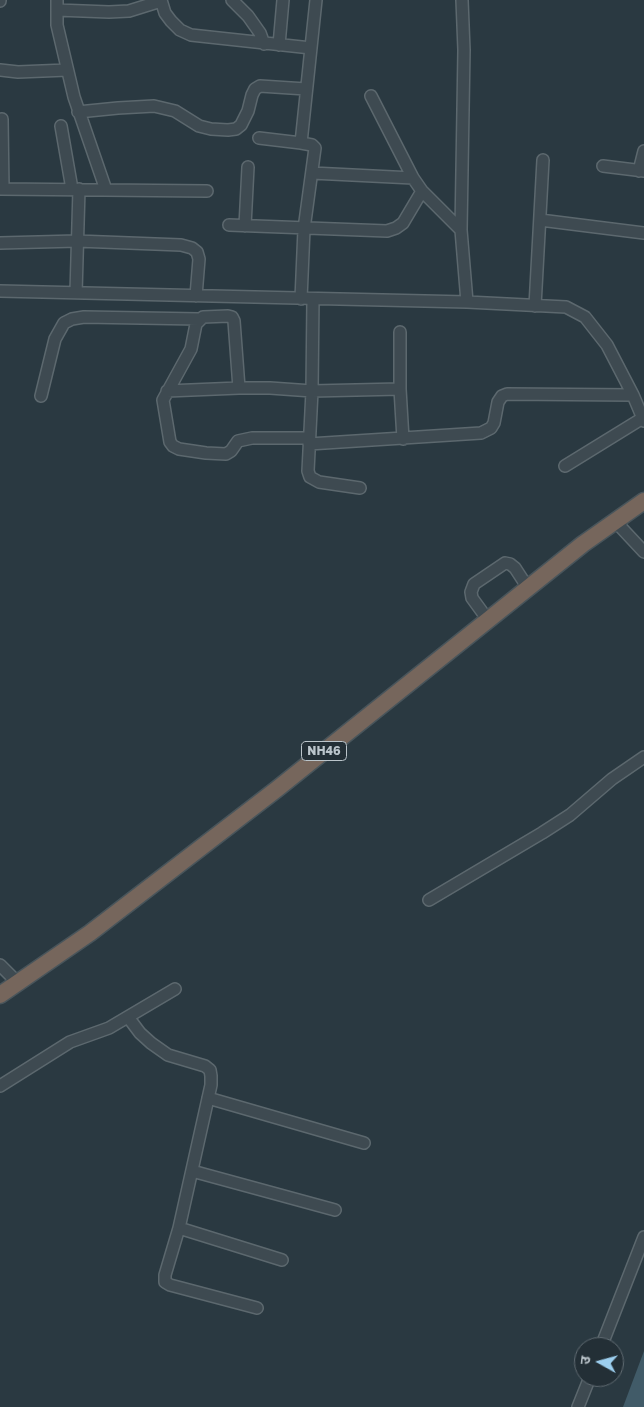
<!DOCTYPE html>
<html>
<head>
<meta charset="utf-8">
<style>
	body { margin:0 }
	#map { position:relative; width:644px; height:1407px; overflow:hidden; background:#2a3941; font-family:"Golos Text","Noto Sans Devanagari",sans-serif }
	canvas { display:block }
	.north { position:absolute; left:574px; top:1337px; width:50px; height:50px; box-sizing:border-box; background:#232f36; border:1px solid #606b72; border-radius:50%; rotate:277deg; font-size:14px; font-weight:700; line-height:20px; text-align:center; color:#bbc5cb }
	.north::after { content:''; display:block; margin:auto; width:18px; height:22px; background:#9ccfef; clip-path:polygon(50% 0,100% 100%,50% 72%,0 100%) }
</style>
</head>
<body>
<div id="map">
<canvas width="644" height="1407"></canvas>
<div class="north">उ</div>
</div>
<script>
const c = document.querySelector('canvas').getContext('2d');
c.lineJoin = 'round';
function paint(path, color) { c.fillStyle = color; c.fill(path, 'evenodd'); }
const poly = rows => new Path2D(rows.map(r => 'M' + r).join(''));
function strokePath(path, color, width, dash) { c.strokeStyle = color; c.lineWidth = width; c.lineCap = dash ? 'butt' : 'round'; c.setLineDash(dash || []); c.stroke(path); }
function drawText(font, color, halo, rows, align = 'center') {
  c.font = font + ' "Golos Text",sans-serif'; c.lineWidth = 5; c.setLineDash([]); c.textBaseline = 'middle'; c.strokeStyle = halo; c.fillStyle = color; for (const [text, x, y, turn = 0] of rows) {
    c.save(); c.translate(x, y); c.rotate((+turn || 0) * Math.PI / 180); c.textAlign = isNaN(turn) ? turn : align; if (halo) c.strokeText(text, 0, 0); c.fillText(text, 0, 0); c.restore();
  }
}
const water = poly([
	[644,1351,644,1407,623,1407]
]);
const minor = poly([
	[57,0,57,25,74,97,106,190],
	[161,0,165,13,171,21,180,30,191,35,311,48],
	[232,0,248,16,260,33,264,44],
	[462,0,464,50,461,230,467,302],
	[0,1,0,0],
	[57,10,109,12,129,11,161,1],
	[279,45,283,0],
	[0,70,18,72,67,70],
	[371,96,413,178,422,191,461,230],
	[78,112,118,108,154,106,175,111,199,126,211,129,228,130,236,129,241,125,248,111,252,95,255,89,260,86,306,89],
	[2,119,3,188],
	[61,126,72,189],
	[259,138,301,143,312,145,315,148,304,229,301,299],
	[301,143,316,0],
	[603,166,644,171],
	[639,171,644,151],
	[312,173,413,178],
	[0,189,207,191],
	[540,220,644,233],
	[229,225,387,231,396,228,403,223,422,191],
	[245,226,248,167],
	[0,243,77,241,181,245,192,248,197,252,199,259,196,296],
	[0,291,467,302,566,307,585,317,607,345,633,395,644,421],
	[76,293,79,189],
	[313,299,312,391,308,471,310,477,319,482,360,488],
	[535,306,543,160],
	[400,332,400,389,403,439],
	[239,388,234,321,232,317,228,316,203,317,196,324,191,349,163,400,170,442,173,446,179,449,206,453,226,454,231,451,238,441,252,438,309,438],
	[167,391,239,388,270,388,312,391,400,389],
	[41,396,55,339,64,323,72,319,84,317,199,319],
	[309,444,481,433,491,428,494,423,498,402,502,396,507,394,633,395],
	[565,466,643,418],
	[615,521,644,552],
	[488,620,472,598,471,592,474,584,505,563,510,564,515,568,528,588],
	[429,900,542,833,570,815,612,779,644,757],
	[0,965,18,983],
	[128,1017,140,1033,151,1043,168,1055,205,1066,210,1070,211,1076,211,1085,179,1228,165,1275,165,1282,170,1285,257,1308],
	[0,1086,70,1042,109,1028,175,989],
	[208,1098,364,1143],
	[192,1171,335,1210],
	[179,1228,282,1260],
	[601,1347,644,1237],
	[578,1407,590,1377]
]);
const highway = poly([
	[0,995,90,933,277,789,583,544,644,501]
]);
const shields = [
	[324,751,45]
];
const shieldNames = [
	["NH46",324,751]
];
paint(water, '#415b68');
strokePath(minor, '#5c686e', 14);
strokePath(highway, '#49555b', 19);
strokePath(minor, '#3e4a51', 11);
strokePath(highway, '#76665c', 16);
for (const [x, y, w] of shields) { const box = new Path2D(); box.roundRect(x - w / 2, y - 9.5, w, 19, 4); c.fillStyle = '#232f36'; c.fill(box); strokePath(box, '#bbc5cb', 1); }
drawText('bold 12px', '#bbc5cb', null, shieldNames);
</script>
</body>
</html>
